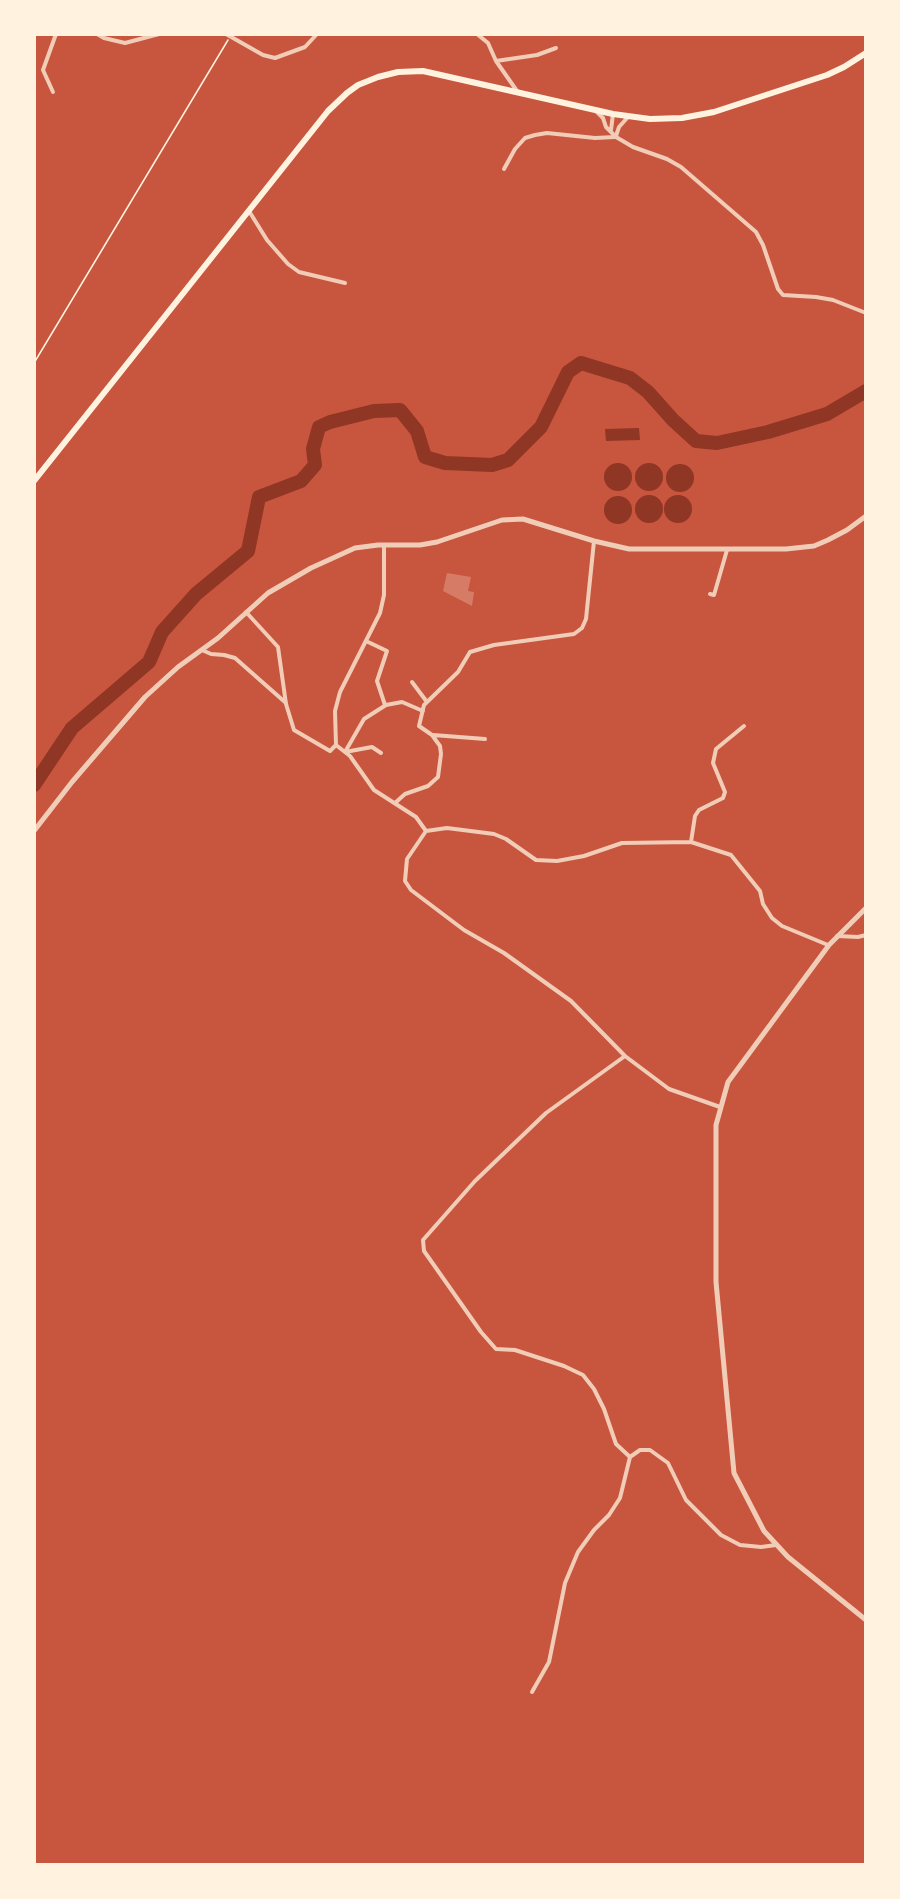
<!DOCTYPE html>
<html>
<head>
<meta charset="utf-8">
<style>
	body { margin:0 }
	#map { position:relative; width:900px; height:1899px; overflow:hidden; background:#c8553d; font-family:"Work Sans",sans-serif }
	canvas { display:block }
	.frame { position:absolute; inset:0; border:36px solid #fff3e0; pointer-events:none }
</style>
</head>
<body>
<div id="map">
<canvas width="900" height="1899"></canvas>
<div class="frame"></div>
</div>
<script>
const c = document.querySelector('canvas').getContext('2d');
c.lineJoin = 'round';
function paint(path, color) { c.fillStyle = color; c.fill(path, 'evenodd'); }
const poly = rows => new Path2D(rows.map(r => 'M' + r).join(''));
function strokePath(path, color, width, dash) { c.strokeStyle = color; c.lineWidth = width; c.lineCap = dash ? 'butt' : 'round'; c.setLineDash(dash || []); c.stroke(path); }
const water = poly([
	[639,428,640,440,606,441,605,429],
	'635 477a14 14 0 1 1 28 0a14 14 0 1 1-28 0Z',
	'604 477a14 14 0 1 1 28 0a14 14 0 1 1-28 0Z',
	'666 478a14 14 0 1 1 28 0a14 14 0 1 1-28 0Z',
	'664 509a14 14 0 1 1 28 0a14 14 0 1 1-28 0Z',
	'635 509a14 14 0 1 1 28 0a14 14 0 1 1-28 0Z',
	'604 510a14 14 0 1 1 28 0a14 14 0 1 1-28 0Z'
]);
const river = poly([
	[34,785,72,728,149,662,162,632,196,594,248,551,259,497,301,481,315,465,313,449,319,427,330,422,374,411,400,410,417,431,425,457,445,463,492,465,508,460,541,427,568,372,581,363,630,378,648,392,673,420,696,441,717,443,768,432,827,414,866,391]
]);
const building = poly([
	[447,573,471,577,468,591,474,592,472,606,443,591]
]);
const path = poly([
	[34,363,228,40]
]);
const minor = poly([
	[97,34,104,38,125,43,159,34],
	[226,34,263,55,275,58,305,47,317,34],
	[477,34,488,43,496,61,517,91],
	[496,61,537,55,556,48],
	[53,92,43,70,56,34],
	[596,111,603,118,606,127,616,137,633,147,667,159,681,167,756,232,763,245,778,289,783,295,816,297,833,300,866,313],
	[611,130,613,114],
	[616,136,619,127,628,117],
	[504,169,515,149,525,138,535,135,547,133,595,138,615,137],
	[249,211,267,240,288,264,299,272,345,283],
	[384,545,384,595,380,613,340,692,335,711,336,745,350,756,374,790,416,817,426,831,407,859,405,881,411,890,464,930,504,953,571,1001,625,1056,669,1089,720,1107],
	[710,594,714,595,727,550],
	[246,612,278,647,286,704,294,730,330,751,336,745],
	[366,641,387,651,377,681,385,705],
	[202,650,211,654,224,655,235,658,286,703],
	[412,682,427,702],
	[433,735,485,739],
	[345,752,364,719,386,705,402,702,423,711],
	[345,752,372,747,381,753],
	[395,803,405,794,428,786,438,777,441,754,440,746,432,735,419,726,424,705,458,672,470,652,494,645,574,634,582,628,586,619,594,541],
	[426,831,447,828,494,834,506,839,536,860,557,861,584,856,622,843,691,842,731,855,760,891,763,904,772,918,782,926,828,945],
	[691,842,695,816,699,810,723,798,725,792,713,763,716,749,744,726],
	[837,936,858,937,866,935],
	[625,1056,546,1113,475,1181,423,1240,424,1251,481,1332,496,1349,515,1350,564,1366,583,1375,594,1389,604,1409,616,1444,630,1457],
	[532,1692,549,1662,565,1583,578,1552,594,1530,609,1515,620,1498,630,1457,640,1450,650,1450,668,1463,686,1500,721,1535,740,1545,761,1547,776,1545]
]);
const tertiary = poly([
	[34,831,72,782,145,697,178,667,218,638,268,593,311,568,355,548,378,545,420,545,437,542,502,520,523,519,594,541,629,549,786,549,814,546,828,540,847,530,866,516],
	[866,908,829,945,728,1082,716,1125,716,1282,734,1473,764,1531,788,1557,866,1620]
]);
const primary = poly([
	[34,481,328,111,347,93,358,85,378,77,398,72,423,71,613,114,650,119,682,118,714,112,827,75,844,67,866,53]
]);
paint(water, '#8f3625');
strokePath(river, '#8f3625', 14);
paint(building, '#d67c66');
strokePath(path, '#fff3e0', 1.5);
strokePath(minor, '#f1ccb7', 4);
strokePath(tertiary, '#f1ccb7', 5);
strokePath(primary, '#fff3e0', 6);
</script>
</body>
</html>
